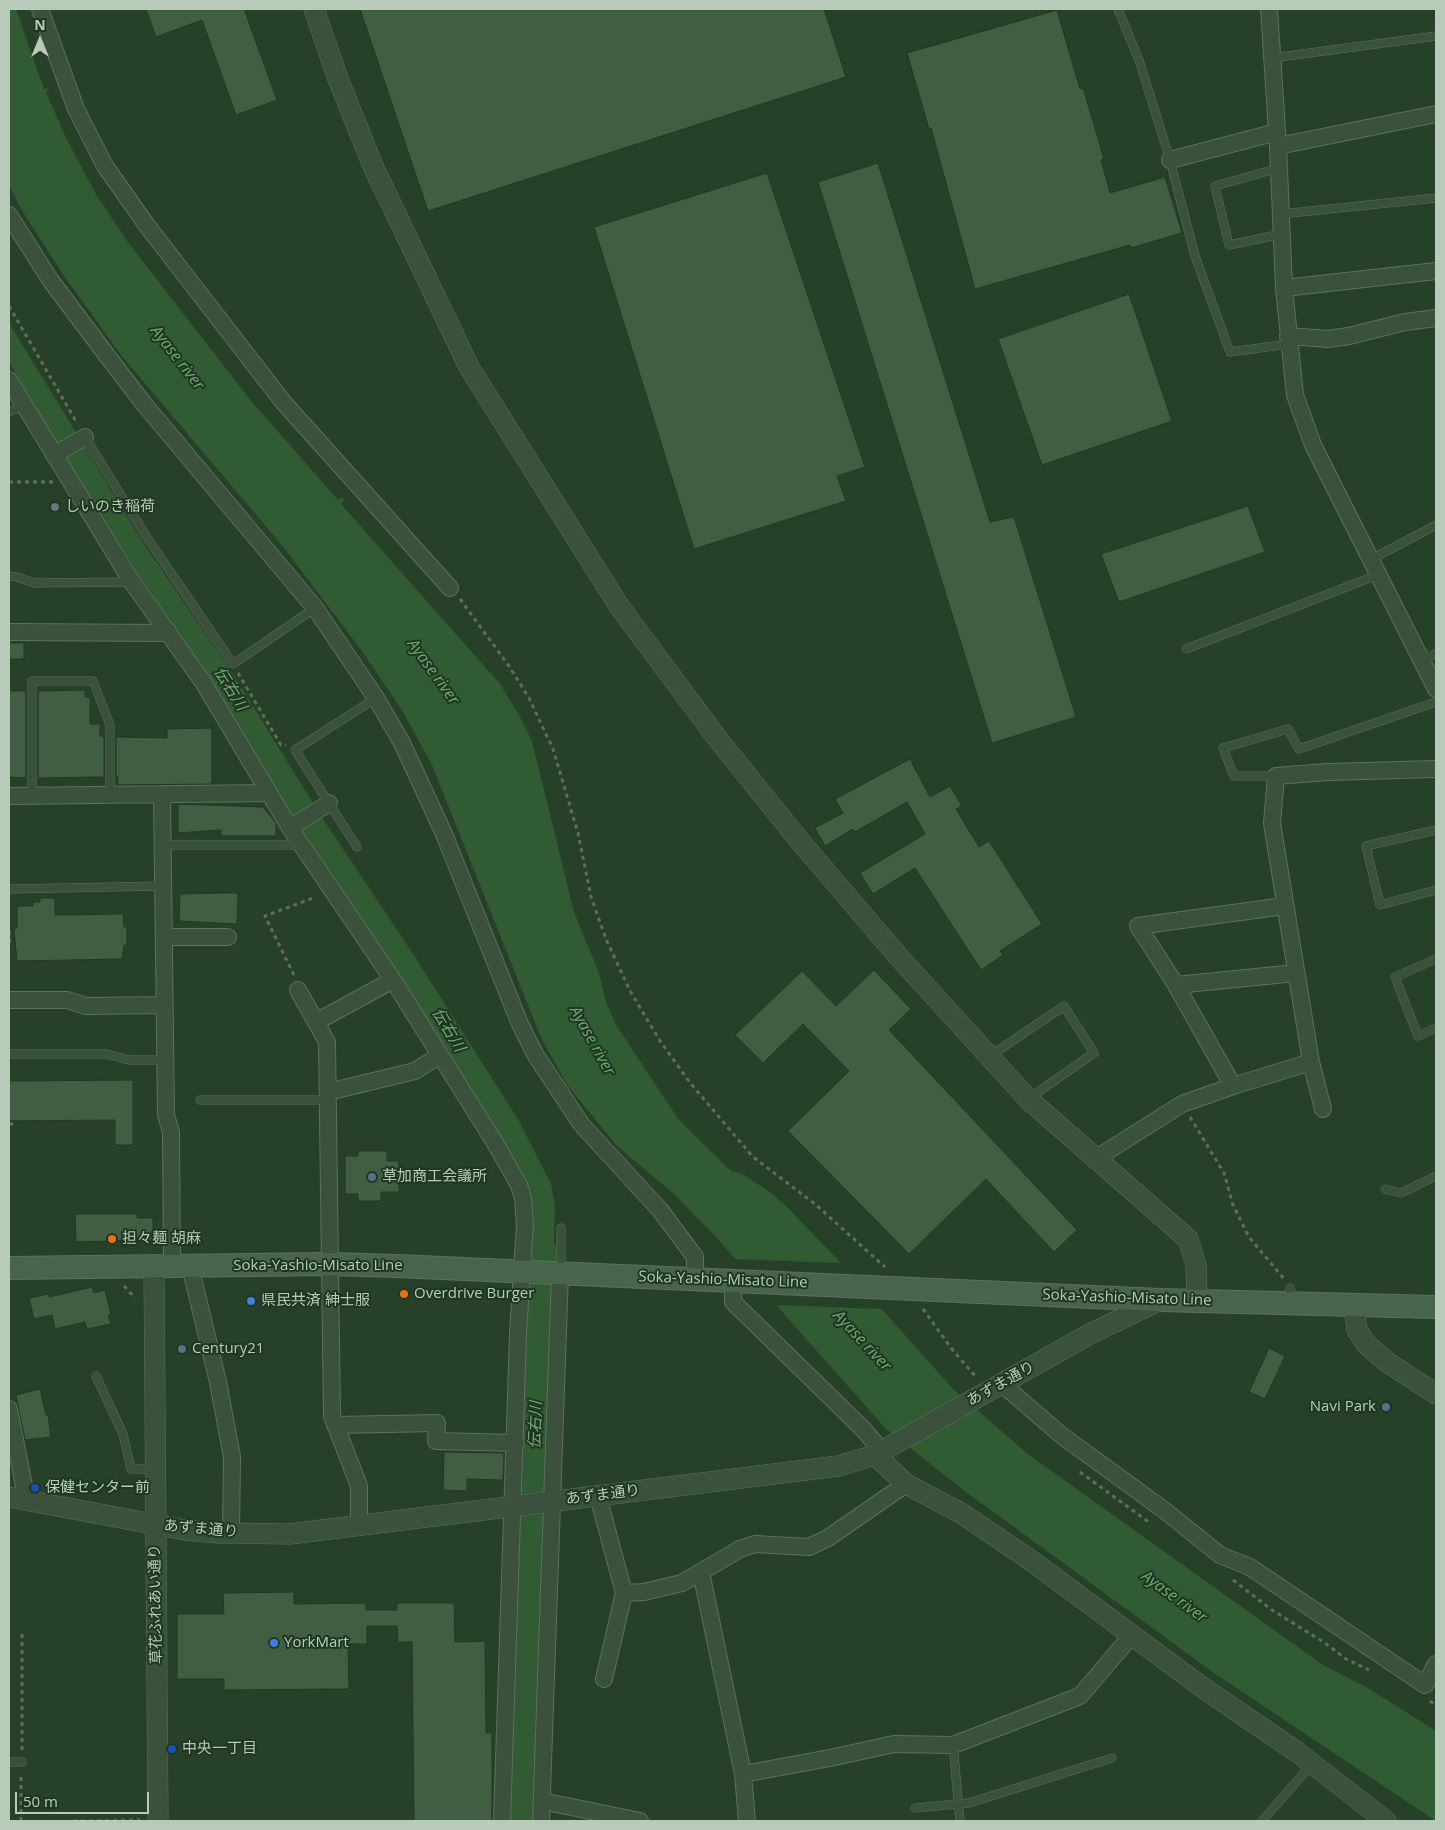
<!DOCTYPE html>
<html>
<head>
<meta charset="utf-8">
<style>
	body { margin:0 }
	#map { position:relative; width:1445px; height:1830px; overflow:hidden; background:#274128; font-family:"Open Sans",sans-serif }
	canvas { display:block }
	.frame { position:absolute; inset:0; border:10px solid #b8cbba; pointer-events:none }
	.north { position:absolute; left:15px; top:15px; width:50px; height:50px; -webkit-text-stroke:4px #1f3721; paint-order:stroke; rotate:0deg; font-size:14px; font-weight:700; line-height:20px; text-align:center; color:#b8cbba }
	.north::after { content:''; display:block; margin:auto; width:18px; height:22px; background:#b8cbba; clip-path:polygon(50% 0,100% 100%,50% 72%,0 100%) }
	.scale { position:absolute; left:15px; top:1792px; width:134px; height:22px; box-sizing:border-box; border:2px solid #b8cbba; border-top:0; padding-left:6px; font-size:15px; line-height:18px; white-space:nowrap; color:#b8cbba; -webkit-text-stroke:4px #1f3721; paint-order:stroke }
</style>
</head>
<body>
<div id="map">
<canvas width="1445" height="1830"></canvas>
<div class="frame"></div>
<div class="north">N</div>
<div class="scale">50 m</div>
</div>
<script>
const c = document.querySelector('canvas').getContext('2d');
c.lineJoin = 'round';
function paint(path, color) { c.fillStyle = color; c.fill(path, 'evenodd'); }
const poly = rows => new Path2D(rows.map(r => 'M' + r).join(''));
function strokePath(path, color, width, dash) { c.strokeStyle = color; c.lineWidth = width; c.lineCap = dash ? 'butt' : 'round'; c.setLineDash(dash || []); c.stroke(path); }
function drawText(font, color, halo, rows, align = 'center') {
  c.font = font + ' "Open Sans","Noto Sans JP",sans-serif'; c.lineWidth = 4; c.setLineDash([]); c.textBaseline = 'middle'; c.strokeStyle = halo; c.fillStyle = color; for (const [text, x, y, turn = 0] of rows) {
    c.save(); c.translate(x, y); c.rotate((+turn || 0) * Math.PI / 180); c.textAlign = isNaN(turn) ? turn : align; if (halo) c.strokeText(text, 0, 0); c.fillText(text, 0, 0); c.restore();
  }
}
const water = poly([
	[9,9,16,9,44,89,50,88,46,92,65,136,97,196,127,241,252,402,338,500,342,498,344,500,341,504,500,684,519,715,532,741,574,912,599,973,606,1002,616,1025,679,1120,730,1170,746,1176,771,1193,787,1207,840,1262,953,1389,1028,1454,1323,1665,1368,1688,1436,1731,1436,1821,1214,1673,966,1492,886,1429,715,1236,673,1193,617,1146,568,1086,542,1040,432,765,402,710,359,647,285,549,121,355,62,273,21,209,9,185],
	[9,323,146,547,230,669,321,816,415,957,519,1121,551,1184,555,1205,552,1300,529,1299,532,1241,497,1131,416,1002,303,833,215,687,138,574,30,399,9,362]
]);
const pier = poly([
	[530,1250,554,1251,553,1293,528,1292],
	[731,1259,844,1263,883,1309,773,1305]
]);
const river = poly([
	[519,1821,538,1333,543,1255]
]);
const building = poly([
	[146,9,244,9,277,100,236,115,202,20,156,37,146,9],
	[360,9,824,9,846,77,428,211,360,9],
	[1057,10,1080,89,1083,88,1104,159,1101,160,1110,193,1165,177,1182,233,1131,248,1130,245,975,289,931,128,929,129,907,53,1057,10],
	[878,163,990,522,1014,517,1076,717,992,743,818,182,878,163],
	[767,173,865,467,837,476,846,501,694,549,594,227,767,173],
	[1129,294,1172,421,1042,465,998,339,1129,294],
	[1248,506,1265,552,1119,602,1101,554,1248,506],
	[9,643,24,643,24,659,9,659,9,643],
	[85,690,85,697,90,697,90,724,100,724,100,736,104,736,104,777,38,778,38,691,85,690],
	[9,691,26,691,26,778,9,777,9,691],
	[212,728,212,784,118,785,118,777,116,777,116,737,167,738,167,729,212,728],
	[910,759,930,797,950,786,962,806,956,809,979,847,989,841,1042,924,1000,951,1003,955,981,970,915,868,873,894,860,873,925,834,907,802,855,832,853,829,825,846,815,828,843,813,835,799,910,759],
	[178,804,263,807,276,823,276,836,221,836,221,830,178,833,178,804],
	[222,893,238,893,237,924,179,921,180,894,222,893],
	[40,898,55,898,55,915,123,914,124,927,127,927,127,945,124,945,122,959,17,961,14,928,17,928,17,906,33,906,33,902,40,902,40,898],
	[874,970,911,1009,889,1030,1077,1230,1054,1252,986,1179,909,1254,788,1131,849,1071,803,1024,763,1063,735,1035,802,971,836,1006,874,970],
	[133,1080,133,1145,115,1145,115,1120,9,1121,9,1081,133,1080],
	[358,1151,387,1151,387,1161,399,1161,399,1192,381,1192,381,1201,358,1201,358,1194,345,1194,345,1156,358,1156,358,1151],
	[75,1214,137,1214,137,1218,153,1218,153,1240,76,1242,75,1214],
	[92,1287,94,1293,105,1290,111,1315,108,1315,111,1324,87,1329,85,1322,55,1329,52,1315,34,1319,29,1298,49,1294,49,1297,92,1287],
	[1269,1348,1285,1356,1265,1399,1249,1392,1269,1348],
	[40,1389,46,1415,48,1415,51,1437,25,1440,16,1395,40,1389],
	[444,1452,504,1453,503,1480,467,1479,467,1491,443,1490,444,1452],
	[294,1592,294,1604,366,1603,366,1610,397,1610,397,1603,454,1603,455,1642,485,1641,486,1733,492,1733,492,1821,414,1821,412,1642,398,1642,397,1626,367,1626,367,1644,348,1644,349,1689,224,1690,224,1679,177,1679,177,1614,224,1614,223,1593,294,1592]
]);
const path = poly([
	[9,306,77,423],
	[9,482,53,482],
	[460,599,509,666,529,698,553,749,578,833,591,897,606,939,630,991,662,1044,691,1084,753,1157,815,1204,885,1267],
	[238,673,281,745,286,745],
	[9,931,10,947],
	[294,975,265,916,316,897],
	[1190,1117,1224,1173,1233,1205,1249,1237,1284,1279],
	[9,1124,17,1124],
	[124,1286,135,1298],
	[923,1309,951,1348,976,1377],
	[1080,1472,1150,1523],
	[1233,1580,1272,1610,1325,1643,1346,1659,1369,1670],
	[1430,1701,1436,1705],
	[22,1750,22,1634],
	[21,1821,21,1774],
	[73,1821,140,1820]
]);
const service = poly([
	[1118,9,1140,63,1170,160,1195,256,1230,352,1289,344],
	[1272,58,1436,36],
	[1279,168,1215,186,1229,245,1282,234],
	[1281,214,1436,198],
	[9,412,24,405],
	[85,437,148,539,233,664,315,608],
	[1372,559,1436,525],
	[9,576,17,577,34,583,132,582],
	[1186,649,1380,574],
	[1423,661,1436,653],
	[1276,776,1234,776,1223,748,1288,729,1299,749,1436,702],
	[32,796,32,681,93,681,110,725,110,796],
	[1436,830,1366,846,1380,905,1436,890],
	[162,845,300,845],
	[357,847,295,750,376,698],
	[9,889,163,886],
	[1436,959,1395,977,1418,1036,1436,1028],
	[9,1054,107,1054,129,1060,165,1060],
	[990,1056,1064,1006,1094,1053,1028,1099],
	[200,1100,328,1100],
	[1385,1189,1401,1193,1436,1176],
	[561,1271,561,1228],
	[1290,1288,1290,1302],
	[96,1376,123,1434,131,1469,155,1469],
	[953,1745,960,1821],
	[9,1762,22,1762],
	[915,1808,969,1803,1112,1758],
	[1262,1821,1311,1765]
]);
const minor = poly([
	[40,9,76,109,105,166,148,227,284,403,450,588],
	[1269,9,1278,146,1284,288,1295,395,1313,445,1436,689],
	[1278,146,1436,114],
	[1170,160,1277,132],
	[9,215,51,281,105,353,144,404,315,608,376,698,402,743,444,834,520,1024,535,1054,581,1124,660,1210,695,1257,695,1279],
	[1284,288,1436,271],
	[1288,336,1328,339,1349,336,1405,322,1436,318],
	[9,380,132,582,203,682,290,828,393,980,316,1022,327,1042,332,1416,359,1486,359,1526],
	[54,455,85,437],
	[9,632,165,633,168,631],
	[162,795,166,1115,171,1132,172,1266],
	[9,796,269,793],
	[290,828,329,803],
	[164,937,228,937],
	[393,980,495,1143,519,1185,523,1198,525,1224,518,1334,502,1821],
	[1176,985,1296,973],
	[298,990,316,1022],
	[9,1000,67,1000,86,1006,164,1005],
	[1311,1062,1323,1109],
	[1233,1086,1176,985,1138,926,1284,906],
	[328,1092,415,1071,440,1055],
	[1095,1159,1182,1104,1233,1086,1311,1062,1272,823,1276,776,1328,772,1436,769],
	[190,1266,218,1382,232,1457,231,1533],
	[733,1281,733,1302,862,1428,882,1451],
	[1002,1384,1061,1435,1164,1510,1220,1555,1250,1567,1425,1685,1436,1664],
	[9,1409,25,1491,24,1500],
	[335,1425,437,1423,436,1441,516,1443],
	[598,1496,624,1593,604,1679],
	[701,1572,743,1774,747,1821],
	[624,1593,644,1592,682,1583,740,1549,755,1544,809,1547,828,1538,906,1484],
	[743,1774,830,1758,894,1744,953,1745,1080,1696,1132,1635],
	[542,1801,640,1821],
	[541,1821,560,1273]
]);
const tertiary = poly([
	[314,9,338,79,373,166,469,367,619,606,717,738,799,840,897,955,1028,1099,1188,1239,1196,1265,1197,1301],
	[154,1266,158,1821],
	[1354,1306,1357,1330,1366,1344,1387,1362,1436,1394],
	[875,1455,906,1484,961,1513,1029,1559,1202,1687,1297,1752,1386,1821],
	[9,1497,185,1530,218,1533,290,1534,838,1466,875,1455,1088,1335,1160,1300]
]);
const secondary = poly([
	[9,1268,330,1264,397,1266,1160,1300,1436,1307]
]);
const markers = [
	[55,507,5,"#6b7280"],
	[372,1177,5,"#5c6f8a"],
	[112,1239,5,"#e8710a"],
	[404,1294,5,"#e8710a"],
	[251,1301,5,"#3f7fe0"],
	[182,1349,5,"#5c6f8a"],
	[1386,1407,5,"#5c6f8a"],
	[35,1488,5,"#1a4fb4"],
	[274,1643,5,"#3f7fe0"],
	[172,1749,5,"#1a4fb4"]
];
const poiNames = [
	["しいのき稲荷",65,507],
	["草加商工会議所",382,1177],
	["担々麺 胡麻",122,1239],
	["Overdrive Burger",414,1294],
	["県民共済 紳士服",261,1301],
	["Century21",192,1349],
	["Navi Park",1376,1407,"right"],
	["保健センター前",45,1488],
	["YorkMart",284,1643],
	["中央一丁目",182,1749]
];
const streetNames = [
	["Soka-Yashio-Misato Line",318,1266],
	["Soka-Yashio-Misato Line",723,1280,2],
	["Soka-Yashio-Misato Line",1127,1298,2],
	["あずま通り",1001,1384,-29],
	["あずま通り",603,1495,-7],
	["あずま通り",201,1529,5],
	["草花ふれあい通り",156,1604,-91]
];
const waterNames = [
	["Ayase river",177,358,52],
	["Ayase river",433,672,54],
	["伝右川",230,689,58],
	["伝右川",448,1030,59],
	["Ayase river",592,1041,61],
	["Ayase river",862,1341,47],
	["伝右川",536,1425,-88],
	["Ayase river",1174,1597,36]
];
paint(water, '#305b33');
paint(pier, '#274128');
strokePath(river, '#305b33', 32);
paint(building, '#415e42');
strokePath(building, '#223823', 1);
strokePath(service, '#5c715e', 9);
strokePath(minor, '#5c715e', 18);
strokePath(tertiary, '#5c715e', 21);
strokePath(secondary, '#5c715e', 24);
strokePath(path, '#606e58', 3, [4, 4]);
strokePath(service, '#3b513c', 8);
strokePath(minor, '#3b513c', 16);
strokePath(tertiary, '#3b513c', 20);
strokePath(secondary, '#49644c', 22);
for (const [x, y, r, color] of markers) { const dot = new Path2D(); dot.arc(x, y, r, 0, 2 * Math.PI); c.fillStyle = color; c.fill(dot); strokePath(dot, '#1f3721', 2); }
drawText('15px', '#b8cbba', '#1f3721', poiNames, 'left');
drawText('15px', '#b8cbba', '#1f3721', streetNames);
drawText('italic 16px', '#71a974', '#1f3721', waterNames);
</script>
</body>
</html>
